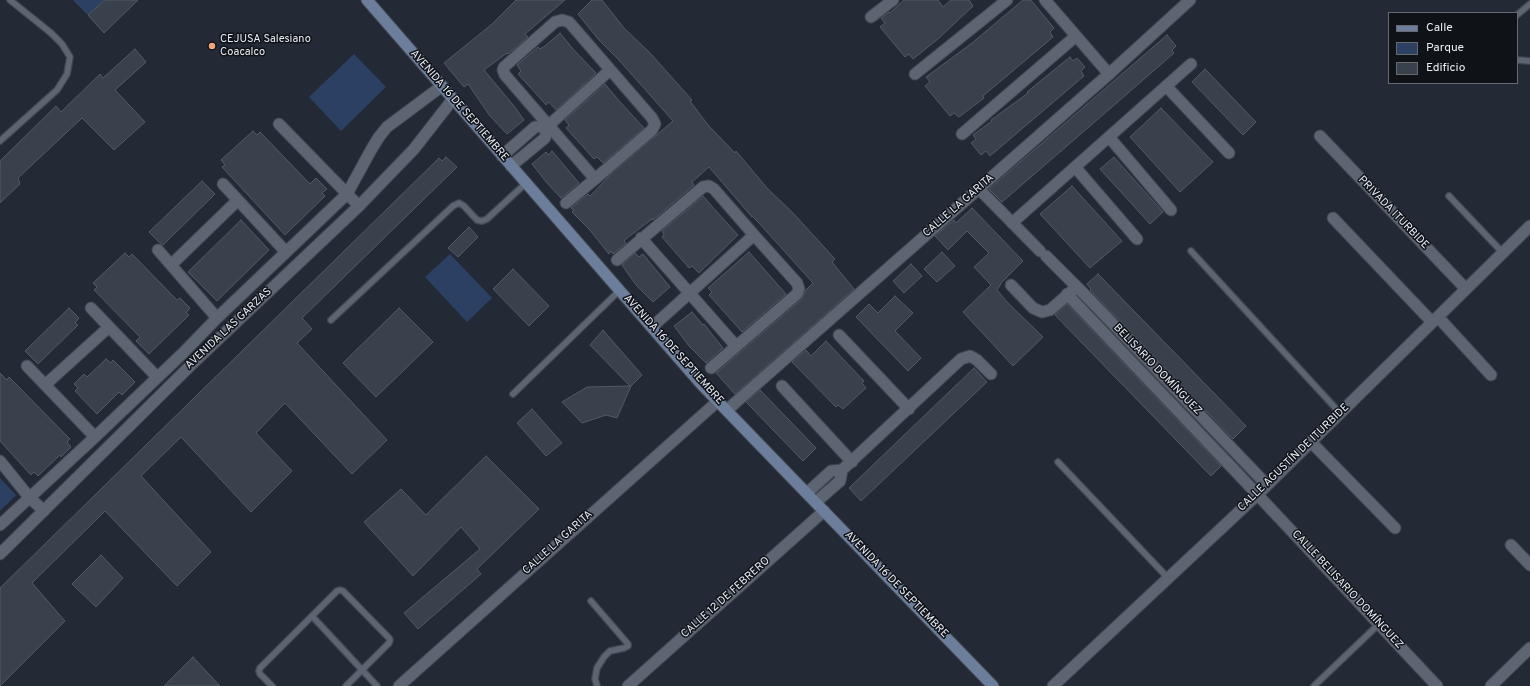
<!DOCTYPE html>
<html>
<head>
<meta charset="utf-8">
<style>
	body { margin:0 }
	#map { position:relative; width:1530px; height:686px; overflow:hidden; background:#232a35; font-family:Overpass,sans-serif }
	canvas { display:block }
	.legend { position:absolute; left:1388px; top:12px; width:130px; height:72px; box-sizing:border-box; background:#0f1217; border:1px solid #666a70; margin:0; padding:5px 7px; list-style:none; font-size:12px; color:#e8edf5 }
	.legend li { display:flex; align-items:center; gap:8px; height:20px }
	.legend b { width:20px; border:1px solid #666a70 }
</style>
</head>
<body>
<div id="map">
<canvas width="1530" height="686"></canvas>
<ul class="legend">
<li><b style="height:5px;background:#6c7e9b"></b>Calle</li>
<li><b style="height:11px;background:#2b4062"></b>Parque</li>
<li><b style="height:11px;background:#39414d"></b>Edificio</li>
</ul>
</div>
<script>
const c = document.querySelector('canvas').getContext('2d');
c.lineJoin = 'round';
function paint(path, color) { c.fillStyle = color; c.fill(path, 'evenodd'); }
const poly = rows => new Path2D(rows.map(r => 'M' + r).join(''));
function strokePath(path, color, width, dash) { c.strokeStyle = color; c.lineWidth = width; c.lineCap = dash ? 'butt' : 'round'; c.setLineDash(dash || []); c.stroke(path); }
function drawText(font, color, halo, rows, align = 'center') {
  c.font = font + ' Overpass,sans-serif'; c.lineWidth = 3; c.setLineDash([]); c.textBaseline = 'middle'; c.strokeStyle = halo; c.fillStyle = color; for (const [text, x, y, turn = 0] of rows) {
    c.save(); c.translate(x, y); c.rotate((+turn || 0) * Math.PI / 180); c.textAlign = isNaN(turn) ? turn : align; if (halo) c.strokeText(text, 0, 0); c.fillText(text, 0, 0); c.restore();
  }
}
const green = poly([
	[73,0,105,0,88,15],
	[354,54,386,87,341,131,309,97],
	[450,254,492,298,467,322,425,277],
	[0,478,16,495,0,511]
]);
const building = poly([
	[105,0,138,0,104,33,88,15,105,0],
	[516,0,565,0,525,34,528,37,508,54,507,53,484,70,514,106,524,120,507,134,490,116,468,84,464,87,444,63,491,25,516,0],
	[592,0,602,0,624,28,651,54,692,100,690,101,708,125,735,153,736,151,767,188,793,213,835,259,832,262,854,289,735,394,716,373,802,299,806,290,813,283,758,222,752,216,752,217,709,167,692,182,694,185,653,220,652,219,626,239,624,241,626,243,613,254,611,251,609,254,589,229,572,212,574,210,571,208,588,194,590,196,612,173,673,121,618,59,598,39,578,14,592,0],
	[904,0,938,0,943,7,951,0,969,0,973,6,938,39,913,59,909,54,905,57,880,27,885,23,881,18,889,12,890,13,904,0],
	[1023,0,1031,0,1039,10,1054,28,1050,32,1053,37,983,96,984,98,959,117,954,113,950,116,925,86,930,82,926,77,972,43,1023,0],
	[560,33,573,49,596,73,556,110,549,102,546,105,530,87,518,74,521,71,517,65,538,47,540,49,545,46,560,33],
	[1167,35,1176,46,1172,50,1174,53,1112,107,1002,202,989,189,1167,35],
	[135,49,146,62,115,90,145,122,114,150,82,118,18,178,20,184,0,203,0,161,56,106,61,112,100,74,103,78,135,49],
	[1070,57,1073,61,1077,58,1085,67,1081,71,1084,76,990,156,986,151,981,155,971,143,976,139,973,135,992,121,991,120,1028,93,1027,92,1070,57],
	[1205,69,1256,122,1243,135,1192,82,1205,69],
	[605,84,621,103,644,128,603,163,597,157,594,159,566,128,569,125,565,120,605,84],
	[1161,108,1213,162,1180,192,1130,137,1161,108],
	[253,131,257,135,260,132,310,184,316,178,327,189,322,193,325,196,285,235,222,167,225,165,221,160,253,131],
	[552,151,579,183,561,198,547,183,532,164,546,152,549,155,552,151],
	[446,157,457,167,302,318,312,329,297,343,387,440,352,474,285,403,256,433,292,471,251,512,181,437,141,476,211,552,177,586,105,511,32,583,65,621,0,686,0,588,435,162,439,158,442,161,446,157],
	[1114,157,1163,212,1150,224,1100,169,1114,157],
	[202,181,215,194,163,245,160,243,149,232,202,181],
	[1072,186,1122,241,1090,268,1040,214,1072,186],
	[703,196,717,212,738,235,699,273,692,266,689,268,662,237,664,234,662,231,703,196],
	[972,208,1023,261,1002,282,997,290,1008,303,1043,337,1013,366,963,312,991,285,974,267,989,253,967,231,948,250,935,236,954,220,956,223,972,208],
	[241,220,269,250,217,301,188,272,241,220],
	[469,227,478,237,458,257,448,248,469,227],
	[749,252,786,294,742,332,709,295,712,292,708,288,749,252],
	[942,252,955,266,937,282,924,269,942,252],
	[125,253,129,257,132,254,177,300,180,298,190,308,186,313,189,315,149,354,136,341,140,337,94,290,97,287,93,283,125,253],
	[635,253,639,257,643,254,670,287,653,302,636,285,622,265,635,253],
	[911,264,922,276,904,293,893,281,911,264],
	[513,269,549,306,529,326,493,289,513,269],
	[1098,274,1246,426,1233,439,1090,290,1091,289,1087,284,1098,274],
	[895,296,913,313,895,331,921,358,908,371,856,317,869,304,878,313,895,296],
	[1067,304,1221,466,1211,476,1055,315,1067,304],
	[69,308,79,318,75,323,78,325,38,364,25,351,69,308],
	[399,308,433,342,376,397,343,363,399,308],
	[692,312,703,325,704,324,723,348,706,363,689,346,674,326,692,312],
	[603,330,642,375,631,386,617,418,606,415,582,423,562,402,587,387,630,386,590,345,603,330],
	[826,341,864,381,862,383,866,388,843,409,838,405,836,407,792,362,806,350,811,356,826,341],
	[106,359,111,363,113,360,135,382,122,395,119,392,97,414,75,391,78,388,74,384,84,374,87,377,106,359],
	[974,368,987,382,861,501,849,488,974,368],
	[0,373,7,380,9,377,70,439,67,442,71,447,61,457,60,455,38,476,34,472,31,475,0,441,0,373],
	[760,390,816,448,803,461,746,402,760,390],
	[532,409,562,443,546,456,517,423,532,409],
	[486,456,539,509,477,569,481,574,418,629,404,613,480,549,461,527,413,576,364,522,401,489,426,515,486,456],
	[101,555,123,578,96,607,72,584,101,555],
	[193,657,220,686,164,686,193,657]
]);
const service = poly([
	[1517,15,1530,4],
	[1517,60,1530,61],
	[0,141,57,90,67,74,70,57,62,44,51,33,10,0],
	[1449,196,1503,253],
	[1191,251,1340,413],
	[331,320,453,206,459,203,464,206,477,220,482,221,487,219,526,183],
	[513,394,620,290],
	[1058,462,1169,579],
	[591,601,628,644,628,646,624,648,610,651,604,657,597,668,595,679,597,686],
	[312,616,377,686],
	[272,686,260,674,259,671,260,668,337,591,340,590,343,591,389,638,390,640,389,643,346,686],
	[1314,686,1379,624]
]);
const minor = poly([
	[1045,0,1109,74],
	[871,17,893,0],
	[915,74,1007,0],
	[1166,86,1229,153],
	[279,124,359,206],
	[962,134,1076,36],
	[1320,136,1466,289],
	[1109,137,1171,210],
	[502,156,535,127,548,126],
	[511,166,545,138,548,126,610,70],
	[1075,167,1137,239],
	[223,184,286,252],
	[979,189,1040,251],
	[566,203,595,179,652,130,655,124,652,118,569,22,562,20,555,22,504,67,503,70,505,75,595,179],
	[1333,218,1432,322],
	[1012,223,1191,64],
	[641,238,736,346],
	[158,250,217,318],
	[1046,256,1091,301,1267,485],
	[617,260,703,187,709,186,714,189,754,235,797,283,799,289,797,294,711,368],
	[171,265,238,200],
	[1011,285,1033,308,1042,312,1050,310,1072,291],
	[1067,294,1239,475,1437,686],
	[91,308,157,377],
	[1438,317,1491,375],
	[652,327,754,235],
	[839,335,909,409],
	[27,366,95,437],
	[45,385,109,327],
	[782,386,852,462],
	[1311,442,1395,528],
	[0,461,29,497,44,511],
	[807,493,831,471,842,470],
	[816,502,840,481,842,470,961,359,970,356,977,360,991,374],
	[0,525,95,437,182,354,217,318,347,194,371,150,379,137,387,127,442,86],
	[1511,545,1530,565],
	[0,554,192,364,359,206,414,149,453,99],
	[628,686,824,511],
	[1053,686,1258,494,1530,226],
	[1491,686,1530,648]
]);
const tertiary = poly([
	[727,410,1109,74,1190,0],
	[399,686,718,401]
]);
const secondary = poly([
	[367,0,701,384,993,686]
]);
const markers = [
	[212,46,4,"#efa378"]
];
const poiNames = [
	["CEJUSA Salesiano",220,40],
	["Coacalco",220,53]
];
const streetNames = [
	["AVENIDA 16 DE SEPTIEMBRE",459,106,49],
	["CALLE LA GARITA",959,206,-41],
	["PRIVADA ITURBIDE",1393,213,46],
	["AVENIDA LAS GARZAS",229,329,-43],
	["AVENIDA 16 DE SEPTIEMBRE",673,350,48],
	["BELISARIO DOMÍNGUEZ",1157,370,46],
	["CALLE AGUSTÍN DE ITURBIDE",1294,458,-44],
	["CALLE LA GARITA",558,543,-42],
	["AVENIDA 16 DE SEPTIEMBRE",896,585,46],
	["CALLE BELISARIO DOMÍNGUEZ",1347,590,47],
	["CALLE 12 DE FEBRERO",726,598,-42]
];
paint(green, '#2b4062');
paint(building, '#39414d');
strokePath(building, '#525a66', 1);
strokePath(service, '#414750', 8);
strokePath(minor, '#414750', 13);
strokePath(tertiary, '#414750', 13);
strokePath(secondary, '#414750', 13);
strokePath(service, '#5d6572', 5.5);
strokePath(minor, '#5d6572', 11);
strokePath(tertiary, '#5d6572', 11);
strokePath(secondary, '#6c7e9b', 11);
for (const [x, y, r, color] of markers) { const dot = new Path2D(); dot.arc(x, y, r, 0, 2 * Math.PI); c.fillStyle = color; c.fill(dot); strokePath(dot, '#0f1217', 1.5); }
drawText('11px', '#e8edf5', '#0f1217', poiNames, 'left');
drawText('11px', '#e8edf5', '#0f1217', streetNames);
</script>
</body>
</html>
